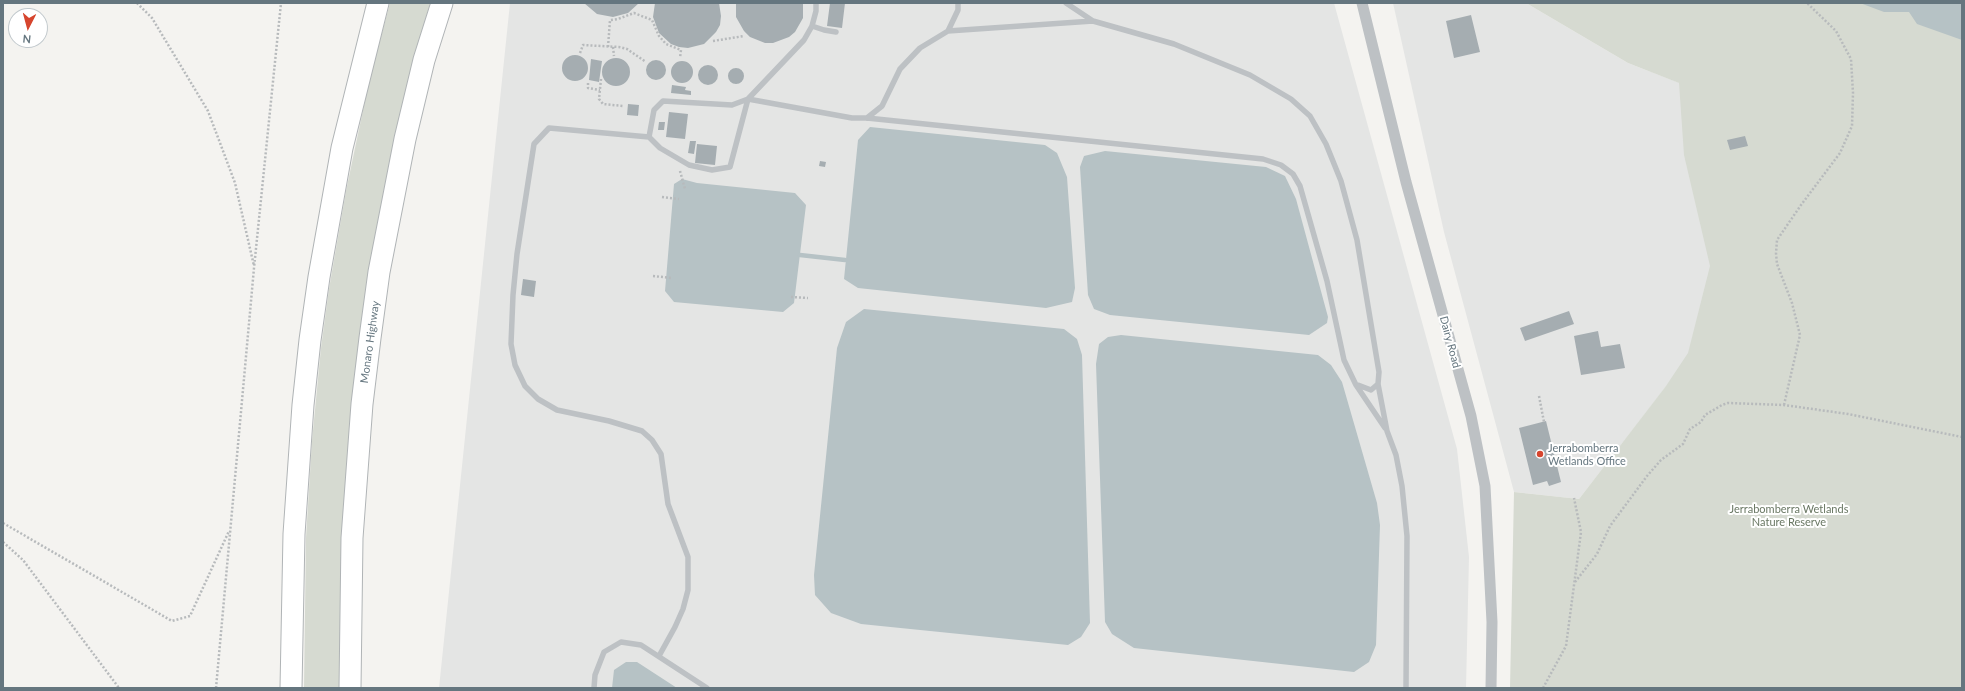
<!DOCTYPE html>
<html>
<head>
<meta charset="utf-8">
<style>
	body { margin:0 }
	#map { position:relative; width:1965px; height:691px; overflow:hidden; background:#f4f3f0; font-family:Lato,sans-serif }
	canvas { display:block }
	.frame { position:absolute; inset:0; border:4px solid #65767f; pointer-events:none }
	.north { position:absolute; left:8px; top:8px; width:40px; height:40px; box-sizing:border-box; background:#fff; border:1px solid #c1c8cc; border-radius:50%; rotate:186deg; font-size:11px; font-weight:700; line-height:16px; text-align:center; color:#65767f }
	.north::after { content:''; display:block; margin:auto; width:14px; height:18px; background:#d6452e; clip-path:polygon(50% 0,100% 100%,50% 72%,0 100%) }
</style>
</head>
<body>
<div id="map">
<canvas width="1965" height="691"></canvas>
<div class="frame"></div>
<div class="north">N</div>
</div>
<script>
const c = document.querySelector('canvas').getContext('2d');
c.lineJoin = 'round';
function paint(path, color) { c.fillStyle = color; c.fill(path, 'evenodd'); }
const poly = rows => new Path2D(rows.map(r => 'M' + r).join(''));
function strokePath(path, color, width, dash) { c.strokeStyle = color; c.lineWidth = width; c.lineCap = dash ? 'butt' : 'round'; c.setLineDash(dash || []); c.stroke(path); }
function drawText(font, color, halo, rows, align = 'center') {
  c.font = font + ' Lato,sans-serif'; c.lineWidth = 4; c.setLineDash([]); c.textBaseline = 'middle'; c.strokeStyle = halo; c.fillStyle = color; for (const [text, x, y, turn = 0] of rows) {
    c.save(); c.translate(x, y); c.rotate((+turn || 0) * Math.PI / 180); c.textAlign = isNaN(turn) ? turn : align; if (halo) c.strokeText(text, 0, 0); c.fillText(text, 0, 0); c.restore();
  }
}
const built = poly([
	[510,3,1334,3,1457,449,1469,557,1466,688,439,688],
	[1393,3,1526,3,1628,63,1690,87,1734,299,1579,499,1514,492,1444,232]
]);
const green = poly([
	[390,3,430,3,400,123,342,688,304,688,306,538,312,441,321,348,329,289,346,191,370,77],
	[1526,3,1962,3,1962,688,1510,688,1514,492,1579,499,1666,386,1688,353,1710,266,1684,155,1679,83,1628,63]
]);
const water = poly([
	[1860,3,1962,3,1962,40,1917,24,1909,12,1884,12],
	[870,127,1045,145,1057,153,1067,177,1075,288,1072,302,1046,308,858,288,844,279,858,140],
	[1105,151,1266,167,1285,176,1296,199,1328,317,1327,323,1309,335,1110,315,1094,309,1088,295,1080,167,1084,156],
	[682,179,697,183,795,193,806,205,794,303,783,312,674,302,665,291,674,184],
	[864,309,1064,329,1077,339,1082,355,1090,623,1081,637,1068,645,861,624,831,613,815,595,814,575,837,348,846,322],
	[1121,335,1318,355,1331,365,1342,382,1377,503,1380,525,1376,645,1369,662,1354,672,1134,648,1112,634,1105,622,1096,364,1099,344,1108,337],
	[626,662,637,662,677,688,612,688,614,670]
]);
const stream = poly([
	[800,255,845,260]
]);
const building = poly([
	[584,3,639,3,628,13,613,17,597,14],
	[655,3,719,3,721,16,720,25,716,32,704,44,688,48,679,47,671,44,659,33,653,17],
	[736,3,803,3,803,18,795,32,789,37,773,43,765,43,750,37,744,31,736,17],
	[830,3,845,3,842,28,827,26],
	[1471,15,1480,52,1454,58,1446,21],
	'562 68a13 13 0 1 1 26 0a13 13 0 1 1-26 0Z',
	'602 72a14 14 0 1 1 28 0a14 14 0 1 1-28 0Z',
	[591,59,602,61,599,82,589,80],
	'646 70a10 10 0 1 1 20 0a10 10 0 1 1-20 0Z',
	'671 72a11 11 0 1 1 22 0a11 11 0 1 1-22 0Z',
	'698 75a10 10 0 1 1 20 0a10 10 0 1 1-20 0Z',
	'728 76a8 8 0 1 1 16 0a8 8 0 1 1-16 0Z',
	[672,85,686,87,685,90,691,91,691,95,671,93],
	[628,104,639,105,638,116,627,115],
	[669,112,688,114,685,139,666,137],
	[659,122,665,122,664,130,658,130],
	[1745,136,1748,146,1730,150,1727,140],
	[690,141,696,141,694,154,688,153],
	[697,144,717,146,715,165,695,163],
	[820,161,826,162,825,167,819,166],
	[523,279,536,281,534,297,521,295],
	[1569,311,1574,324,1525,341,1520,328],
	[1598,331,1601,347,1620,344,1625,368,1581,375,1574,336],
	[1546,421,1561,482,1549,486,1547,481,1533,485,1519,428]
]);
const path = poly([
	[137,3,152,18,208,111,235,183,254,266],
	[713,41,744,36],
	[608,47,610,20,618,19,634,13,652,20,659,36,666,44,681,50,680,58],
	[613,47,614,56],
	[580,53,583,45,619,47,627,49,646,62],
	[601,79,599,99,603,104,623,106],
	[588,83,588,88,600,90],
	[680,171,685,189],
	[662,197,679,199],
	[653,276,672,278],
	[791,297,808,298],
	[1539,396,1544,422],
	[1784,405,1800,335,1792,303,1777,264,1776,253,1777,240,1801,205,1840,153,1852,126,1853,93,1851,59,1836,31,1807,3],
	[3,523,172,621,190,616,229,531],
	[3,542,23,560,119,688],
	[1575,582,1597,554,1610,526,1647,476,1661,460,1683,444,1690,429,1701,422,1705,415,1722,405,1728,403,1784,405,1848,414,1962,437],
	[216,688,254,268,281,3],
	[1543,688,1566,646,1581,532,1574,498]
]);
const service = poly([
	[1066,3,1093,21,1174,44,1250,75,1291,99,1310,116,1326,144,1341,181,1357,240,1379,372,1378,384,1387,431,1396,455,1402,486,1407,536,1406,688],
	[812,26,824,30,836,32],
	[948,31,1093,21],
	[748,99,852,118,867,118,1263,159,1281,165,1293,174,1300,186,1327,281,1344,360,1356,385,1385,428],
	[867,118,882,106,900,69,920,48,948,31,958,10,958,3],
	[649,137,660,148,689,165,712,170,730,167,748,99],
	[1358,385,1371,390,1378,384],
	[659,656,675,627,683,609,688,590,688,557,668,504,661,454,652,440,642,431,609,421,557,410,538,399,525,386,515,365,511,344,513,295,517,254,534,144,549,128,649,137,654,110,663,101,732,105,748,99,804,40,812,26,816,11,816,3],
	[594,688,595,675,604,652,621,642,641,645,707,688]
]);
const minor = poly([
	[1362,3,1406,182,1471,416,1485,486,1492,622,1491,688]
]);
const motorway = poly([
	[291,688,294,534,303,405,310,340,319,277,342,148,378,3],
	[350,688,352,538,362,404,370,338,379,272,405,139,424,60,442,3]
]);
const markers = [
	[1540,454,4,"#d6452e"]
];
const streetNames = [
	["Monaro Highway",370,342,-82],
	["Dairy Road",1450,342,75]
];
const poiNames = [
	["Jerrabomberra",1548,448],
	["Wetlands Office",1548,461]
];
const parkNames = [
	["Jerrabomberra Wetlands",1789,509],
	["Nature Reserve",1789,522]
];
paint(built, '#e4e5e4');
paint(green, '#d6dad1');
paint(water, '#b6c2c5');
strokePath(stream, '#b6c2c5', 4.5);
paint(building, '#a5adb1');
strokePath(motorway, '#b0b4b6', 23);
strokePath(path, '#b7babc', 2.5, [2, 2]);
strokePath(service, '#bdc1c4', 5.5);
strokePath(minor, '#bdc1c4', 11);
strokePath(motorway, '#fff', 21);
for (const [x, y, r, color] of markers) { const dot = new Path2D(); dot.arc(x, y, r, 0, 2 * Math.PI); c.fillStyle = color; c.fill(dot); strokePath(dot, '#fff', 1.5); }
drawText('11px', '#65767f', '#fff', streetNames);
drawText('11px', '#65767f', '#fff', poiNames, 'left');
drawText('11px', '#697763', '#fff', parkNames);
</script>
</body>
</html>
